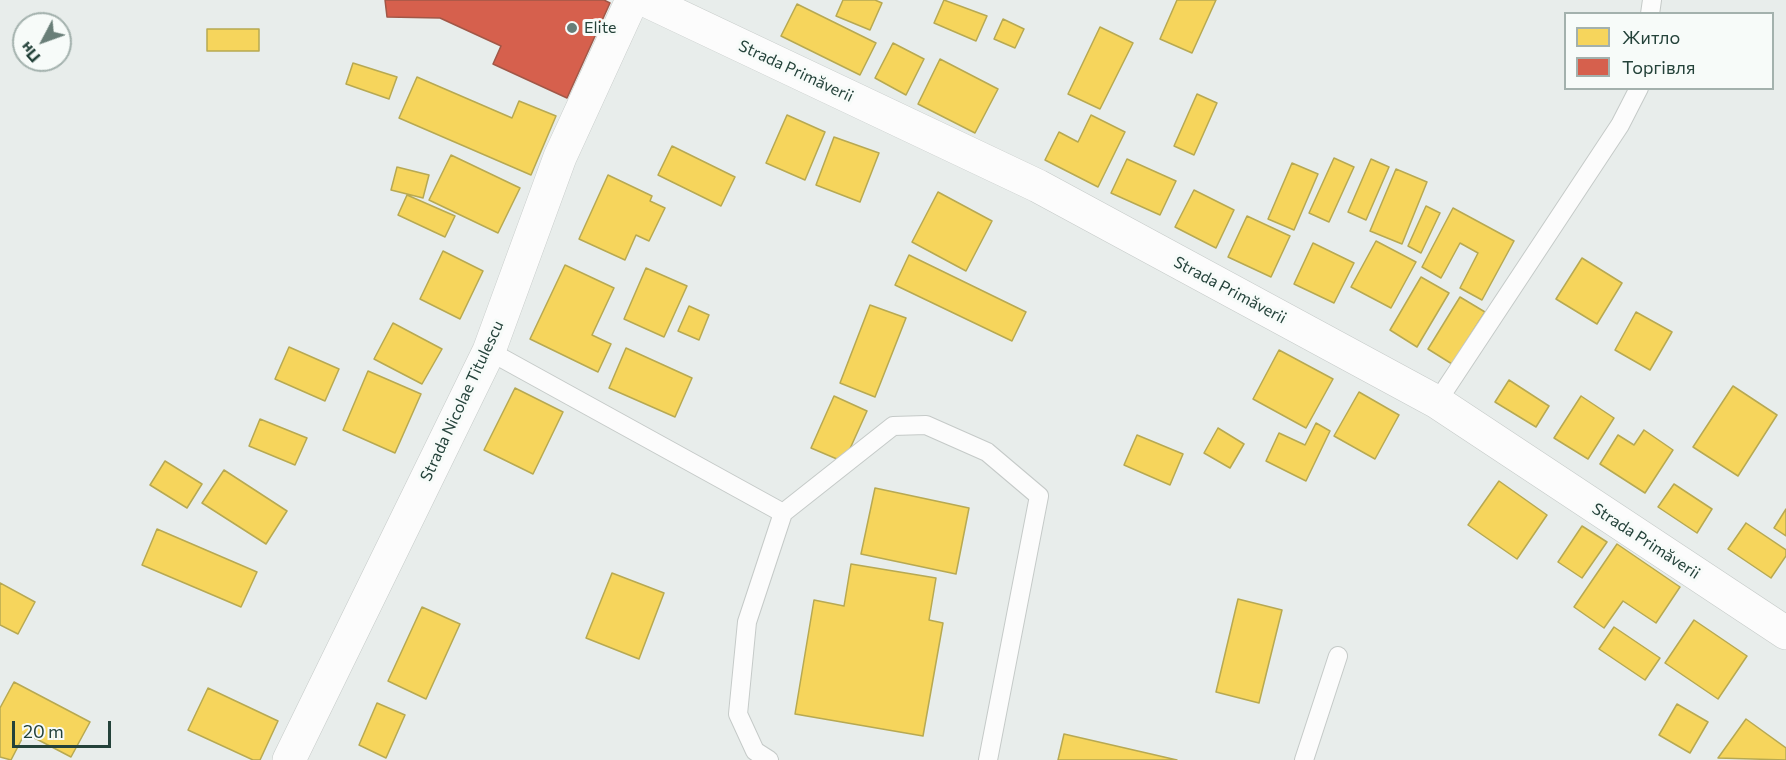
<!DOCTYPE html>
<html>
<head>
<meta charset="utf-8">
<style>
	body { margin:0 }
	#map { position:relative; width:1786px; height:760px; overflow:hidden; background:#e8edeb; font-family:Commissioner,sans-serif }
	canvas { display:block }
	.legend { position:absolute; left:1564px; top:12px; width:210px; height:78px; box-sizing:border-box; background:#f7fbf9; border:2px solid #a3b1ad; margin:0; padding:8px 10px; list-style:none; font-size:18px; color:#24423a }
	.legend li { display:flex; align-items:center; gap:12px; height:30px }
	.legend b { width:30px; border:2px solid #a3b1ad }
	.north { position:absolute; left:12px; top:12px; width:60px; height:60px; box-sizing:border-box; background:#f7fbf9; border:2px solid #a3b1ad; border-radius:50%; rotate:229deg; font-size:16px; font-weight:700; line-height:24px; text-align:center; color:#24423a }
	.north::after { content:''; display:block; margin:auto; width:21px; height:27px; background:#697e78; clip-path:polygon(50% 0,100% 100%,50% 72%,0 100%) }
	.scale { position:absolute; left:12px; top:721px; width:99px; height:27px; box-sizing:border-box; border:3px solid #24423a; border-top:0; padding-left:8px; font-size:18px; line-height:21px; white-space:nowrap; color:#24423a; -webkit-text-stroke:4px #f7fbf9; paint-order:stroke }
</style>
</head>
<body>
<div id="map">
<canvas width="1786" height="760"></canvas>
<ul class="legend">
<li><b style="height:16px;background:#f6d55c"></b>Житло</li>
<li><b style="height:16px;background:#d6604d"></b>Торгівля</li>
</ul>
<div class="north">Пн</div>
<div class="scale">20 m</div>
</div>
<script>
const c = document.querySelector('canvas').getContext('2d');
c.lineJoin = 'round';
function paint(path, color) { c.fillStyle = color; c.fill(path, 'evenodd'); }
const poly = rows => new Path2D(rows.map(r => 'M' + r).join(''));
function strokePath(path, color, width, dash) { c.strokeStyle = color; c.lineWidth = width; c.lineCap = dash ? 'butt' : 'round'; c.setLineDash(dash || []); c.stroke(path); }
function drawText(font, color, halo, rows, align = 'center') {
  c.font = font + ' Commissioner,sans-serif'; c.lineWidth = 6; c.setLineDash([]); c.textBaseline = 'middle'; c.strokeStyle = halo; c.fillStyle = color; for (const [text, x, y, turn = 0] of rows) {
    c.save(); c.translate(x, y); c.rotate((+turn || 0) * Math.PI / 180); c.textAlign = isNaN(turn) ? turn : align; if (halo) c.strokeText(text, 0, 0); c.fillText(text, 0, 0); c.restore();
  }
}
const homes = poly([
	[843,0,875,0,882,3,870,30,836,16,843,0],
	[944,0,987,16,976,41,934,23,944,0],
	[1177,0,1216,0,1192,53,1160,39,1177,0],
	[797,4,876,43,860,75,781,36,797,4],
	[1003,19,1024,29,1015,48,994,39,1003,19],
	[1100,27,1133,43,1100,109,1068,94,1100,27],
	[207,29,259,29,259,51,207,51,207,29],
	[893,43,924,59,906,95,875,78,893,43],
	[940,59,998,89,975,133,918,104,940,59],
	[353,63,397,77,389,99,346,84,353,63],
	[417,77,512,118,519,101,556,116,531,175,399,118,417,77],
	[1197,94,1217,103,1194,155,1174,146,1197,94],
	[787,115,825,132,805,180,766,163,787,115],
	[1091,115,1125,132,1098,187,1045,160,1059,132,1078,142,1091,115],
	[834,137,879,153,860,202,816,185,834,137],
	[672,146,735,177,721,206,658,175,672,146],
	[451,155,520,188,498,233,429,200,451,155],
	[1334,158,1354,167,1329,222,1309,213,1334,158],
	[1127,159,1176,181,1160,215,1111,193,1127,159],
	[1371,159,1389,167,1366,220,1348,212,1371,159],
	[1292,163,1318,174,1294,230,1268,219,1292,163],
	[397,167,429,175,423,198,391,190,397,167],
	[1396,169,1427,182,1402,244,1370,231,1396,169],
	[608,175,652,196,650,201,665,208,649,241,636,235,625,260,579,239,608,175],
	[1194,190,1234,210,1216,248,1175,227,1194,190],
	[938,192,992,221,966,271,912,242,938,192],
	[407,195,455,216,445,237,398,215,407,195],
	[1426,206,1440,213,1421,253,1408,246,1426,206],
	[1453,208,1514,241,1482,300,1460,288,1478,253,1460,243,1441,278,1422,267,1453,208],
	[1247,216,1290,236,1271,277,1228,257,1247,216],
	[1376,241,1416,262,1391,308,1351,287,1376,241],
	[1313,243,1354,263,1334,303,1294,284,1313,243],
	[443,251,483,271,460,319,420,299,443,251],
	[909,255,1026,312,1012,341,895,285,909,255],
	[1582,258,1622,283,1597,324,1556,299,1582,258],
	[565,265,614,288,592,335,611,344,598,372,530,339,565,265],
	[646,268,687,286,664,337,624,319,646,268],
	[1421,277,1449,293,1417,347,1390,330,1421,277],
	[1460,297,1485,312,1452,364,1428,349,1460,297],
	[870,305,906,318,875,397,840,383,870,305],
	[689,306,709,315,699,340,678,331,689,306],
	[1636,312,1672,332,1650,370,1615,350,1636,312],
	[393,323,442,349,422,384,374,359,393,323],
	[289,347,339,369,325,401,275,379,289,347],
	[626,348,692,378,675,417,609,388,626,348],
	[1279,350,1333,379,1306,428,1253,399,1279,350],
	[368,371,421,394,395,453,343,430,368,371],
	[1509,380,1549,406,1536,427,1495,402,1509,380],
	[1733,386,1777,415,1738,476,1693,447,1733,386],
	[515,388,563,412,533,474,484,450,515,388],
	[1359,392,1399,415,1375,459,1334,436,1359,392],
	[834,396,867,411,844,462,811,448,834,396],
	[1581,396,1614,418,1588,459,1554,438,1581,396],
	[260,419,307,438,295,465,249,446,260,419],
	[1316,423,1330,431,1306,481,1266,461,1279,433,1305,445,1316,423],
	[1218,428,1244,444,1230,468,1204,453,1218,428],
	[1644,430,1673,450,1645,493,1600,464,1618,435,1634,445,1644,430],
	[1137,435,1183,454,1170,485,1124,465,1137,435],
	[165,461,202,484,187,508,150,485,165,461],
	[224,470,287,511,266,544,202,503,224,470],
	[1499,481,1547,515,1517,559,1468,525,1499,481],
	[1674,484,1712,509,1697,533,1658,507,1674,484],
	[875,488,969,508,956,574,861,554,875,488],
	[1786,509,1786,536,1774,528,1786,509],
	[1746,523,1786,550,1786,556,1771,578,1728,549,1746,523],
	[1582,526,1607,542,1582,578,1558,562,1582,526],
	[157,529,257,572,241,607,142,565,157,529],
	[1617,544,1680,587,1656,623,1623,601,1604,628,1574,607,1617,544],
	[851,564,936,578,929,620,943,623,923,736,795,714,814,600,844,606,851,564],
	[612,573,664,593,639,659,586,638,612,573],
	[0,583,35,602,18,634,0,625,0,583],
	[1238,599,1282,610,1259,703,1216,692,1238,599],
	[422,607,460,624,426,699,388,681,422,607],
	[1694,620,1747,656,1718,699,1665,663,1694,620],
	[1614,627,1660,658,1645,680,1599,649,1614,627],
	[14,682,90,722,71,757,25,733,11,760,0,757,0,708,14,682],
	[208,688,278,721,260,760,253,760,188,730,208,688],
	[377,703,405,715,386,758,359,745,377,703],
	[1677,704,1708,722,1690,753,1659,735,1677,704],
	[1746,719,1786,748,1786,760,1718,758,1746,719],
	[1064,734,1177,760,1058,760,1064,734]
]);
const shops = poly([
	[385,0,604,0,610,3,567,98,493,64,501,46,440,18,387,17,385,0]
]);
const service = poly([
	[1650,14,1652,0],
	[489,351,783,513],
	[1437,402,1620,125,1639,88],
	[769,760,755,751,738,714,747,622,783,513,893,426,926,425,987,452,1039,496,988,760],
	[1304,760,1338,656]
]);
const minor = poly([
	[645,0,1038,186,1437,402,1786,633]
]);
const tertiary = poly([
	[289,760,489,351,560,157,632,0]
]);
const markers = [
	[572,28,6,"#697e78"]
];
const poiNames = [
	["Elite",584,28]
];
const streetNames = [
	["Strada Primăverii",796,71,25],
	["Strada Primăverii",1230,290,28],
	["Strada Nicolae Titulescu",462,401,-65],
	["Strada Primăverii",1646,541,33]
];
paint(homes, '#f6d55c');
strokePath(homes, '#b7a952', 1.5);
paint(shops, '#d6604d');
strokePath(shops, '#a15747', 1.5);
strokePath(service, '#c5cac8', 20);
strokePath(minor, '#c5cac8', 34);
strokePath(tertiary, '#c5cac8', 34);
strokePath(service, '#fcfcfc', 18);
strokePath(minor, '#fcfcfc', 33);
strokePath(tertiary, '#fcfcfc', 33);
for (const [x, y, r, color] of markers) { const dot = new Path2D(); dot.arc(x, y, r, 0, 2 * Math.PI); c.fillStyle = color; c.fill(dot); strokePath(dot, '#f7fbf9', 2); }
drawText('16px', '#24423a', '#f7fbf9', poiNames, 'left');
drawText('16px', '#24423a', '#f7fbf9', streetNames);
</script>
</body>
</html>
